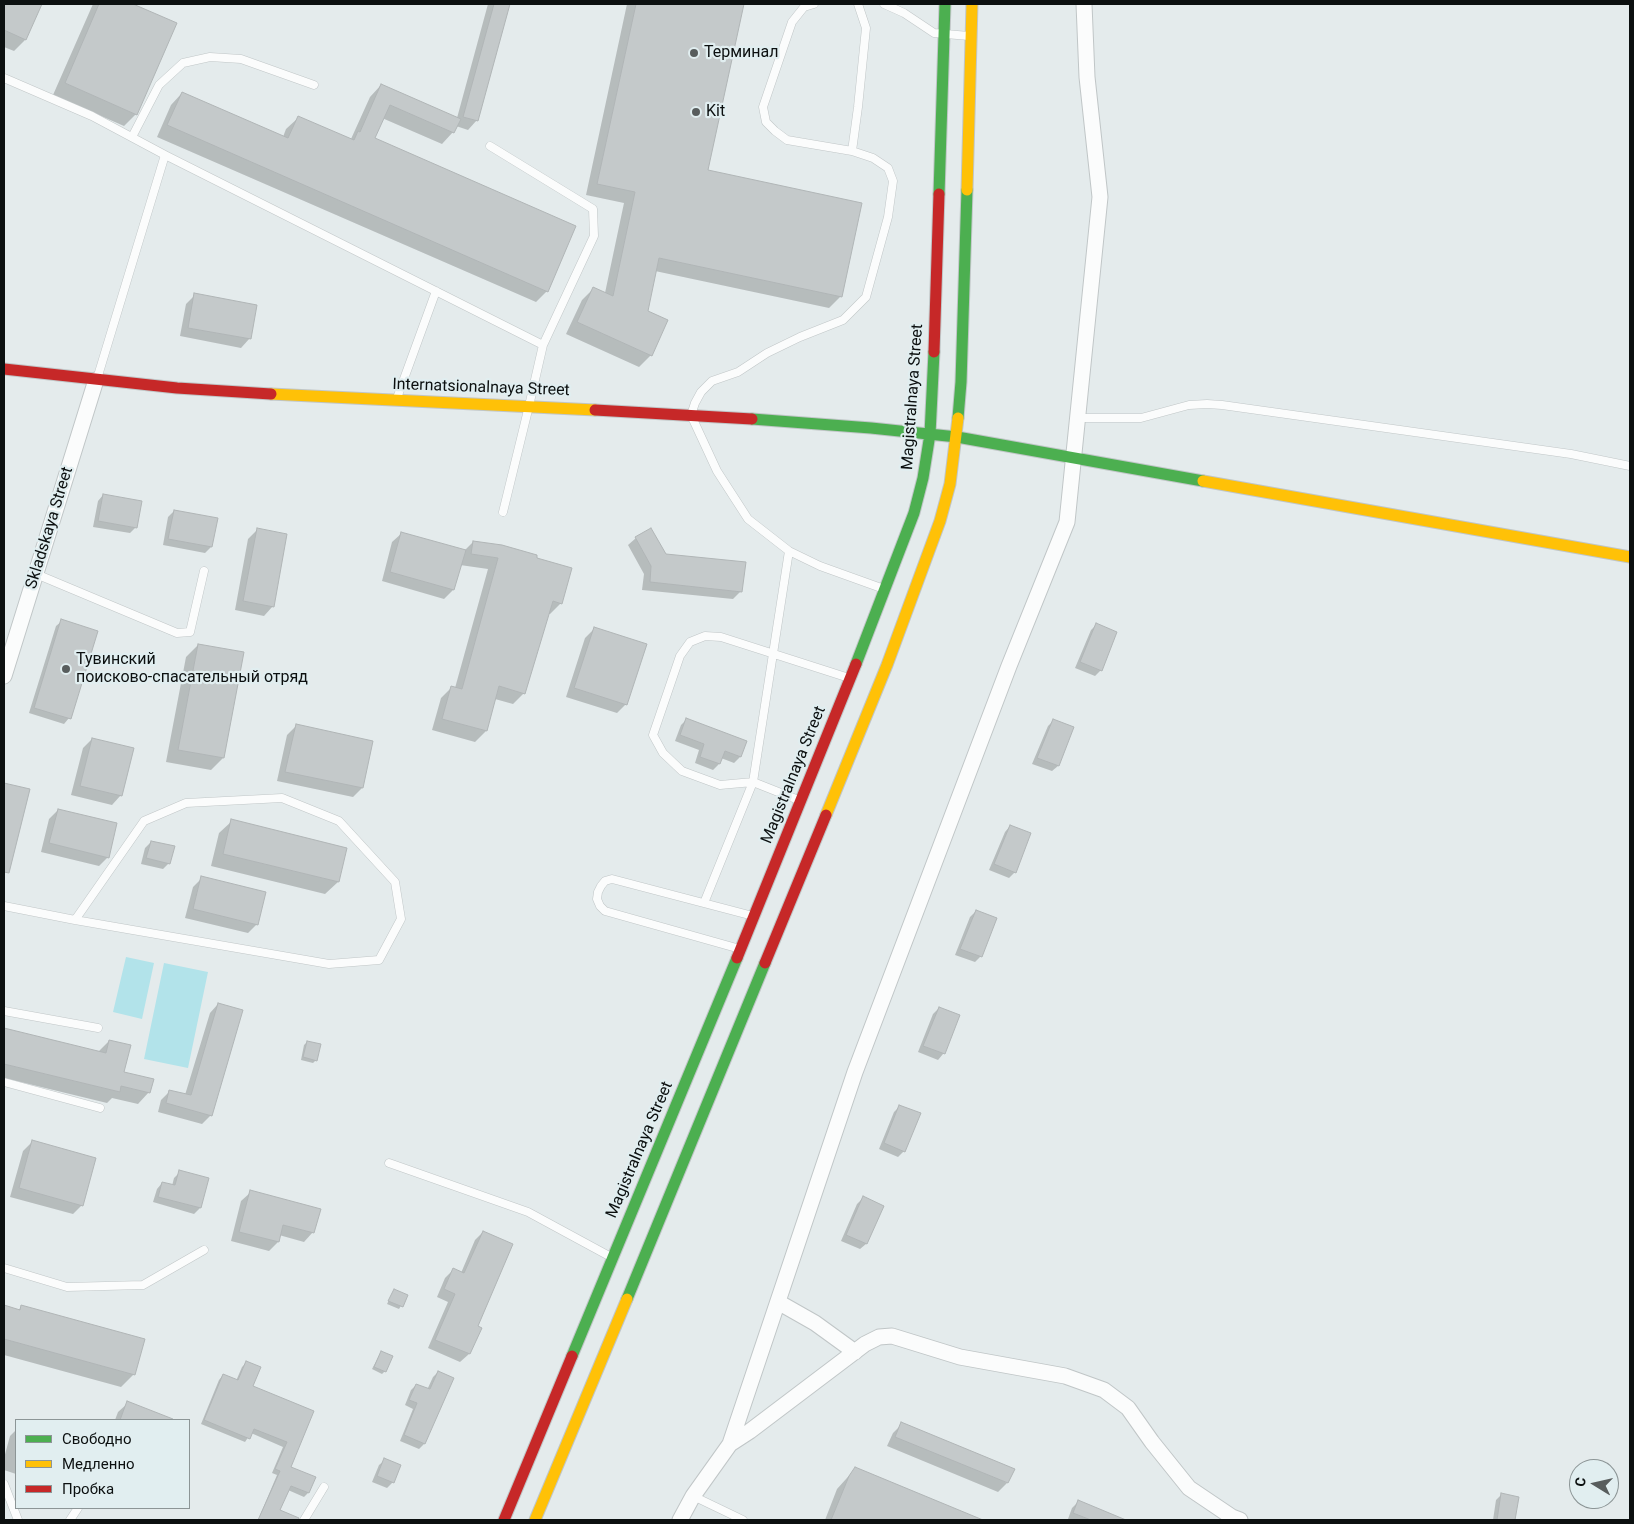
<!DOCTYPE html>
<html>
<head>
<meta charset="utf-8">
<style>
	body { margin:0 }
	#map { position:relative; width:1634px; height:1524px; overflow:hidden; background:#e4ebec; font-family:Roboto,sans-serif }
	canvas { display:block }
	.frame { position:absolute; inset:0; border:5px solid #0c1010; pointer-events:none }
	.legend { position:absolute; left:15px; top:1419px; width:175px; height:90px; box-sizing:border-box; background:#e1eef0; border:1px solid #8c9596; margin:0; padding:6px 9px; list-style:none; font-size:15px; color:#0c1010 }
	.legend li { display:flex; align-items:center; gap:10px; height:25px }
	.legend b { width:25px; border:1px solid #8c9596 }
	.north { position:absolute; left:1569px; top:1459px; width:50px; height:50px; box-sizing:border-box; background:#e1eef0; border:1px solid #8c9596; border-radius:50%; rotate:279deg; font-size:14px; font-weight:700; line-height:20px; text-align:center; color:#0c1010 }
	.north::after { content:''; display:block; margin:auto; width:18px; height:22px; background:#585d5d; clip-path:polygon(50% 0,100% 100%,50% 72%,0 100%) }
</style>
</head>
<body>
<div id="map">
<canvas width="1634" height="1524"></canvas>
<div class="frame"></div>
<ul class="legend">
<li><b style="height:6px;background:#4caf50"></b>Свободно</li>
<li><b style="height:6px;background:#ffc107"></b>Медленно</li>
<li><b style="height:6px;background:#c62828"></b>Пробка</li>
</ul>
<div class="north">С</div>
</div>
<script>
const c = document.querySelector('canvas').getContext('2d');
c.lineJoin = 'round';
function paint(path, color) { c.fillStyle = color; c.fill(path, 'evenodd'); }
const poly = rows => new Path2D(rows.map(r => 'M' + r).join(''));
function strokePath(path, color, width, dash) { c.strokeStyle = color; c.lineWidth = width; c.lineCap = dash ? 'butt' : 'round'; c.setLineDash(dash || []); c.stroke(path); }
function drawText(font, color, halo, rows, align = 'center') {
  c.font = font + ' Roboto,sans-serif'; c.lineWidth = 4.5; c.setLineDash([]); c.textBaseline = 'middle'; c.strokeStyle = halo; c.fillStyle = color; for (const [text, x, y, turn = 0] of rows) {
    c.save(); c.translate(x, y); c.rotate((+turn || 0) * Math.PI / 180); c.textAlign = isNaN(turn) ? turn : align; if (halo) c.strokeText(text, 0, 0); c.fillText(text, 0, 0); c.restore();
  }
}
const green = poly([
	[126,957,154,963,142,1019,113,1012],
	[164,963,208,972,188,1068,144,1059]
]);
const shadow = poly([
	[4,4,41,4,25,40,14,51,4,47],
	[93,4,135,4,136,114,124,126,53,95],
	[488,4,509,4,477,120,468,130,456,126,453,132,442,144,382,118,373,139,547,291,536,302,157,137,171,105,182,93,283,137,286,129,298,118,351,139,370,97,381,85,457,118],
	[627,4,742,4,707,171,841,296,829,308,655,271,647,312,651,355,639,367,566,334,582,300,594,288,605,293,624,203,586,195],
	[195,295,250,338,241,348,180,336,186,304],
	[103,495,136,527,130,533,93,527,98,501],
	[174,511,211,547,205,553,163,545,168,517],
	[257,530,273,606,264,616,235,610,248,539],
	[402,533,464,551,473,542,502,547,561,603,550,614,548,614,524,693,513,704,495,699,486,731,475,742,432,730,441,698,452,687,455,688,488,569,460,565,453,590,444,599,382,581,392,542],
	[636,538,665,555,741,591,733,599,642,590,644,574,628,545],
	[62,621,69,718,64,724,29,713,56,626],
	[1096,625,1101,670,1095,676,1075,668,1091,630],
	[595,628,626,704,617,713,566,697,585,638],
	[198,645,223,758,211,770,166,762,186,657],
	[687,719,745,741,740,757,734,763,721,758,719,764,713,770,695,763,699,750,675,741,681,725],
	[1054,720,1073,728,1058,766,1052,771,1032,764,1048,726],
	[296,726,372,742,362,788,353,797,277,781,287,735],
	[92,739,121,795,112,805,71,795,83,748],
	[4,784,28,790,8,869,4,874],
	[58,810,108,857,99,866,41,852,49,819],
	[232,821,346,849,338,882,325,894,211,866,219,833],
	[1010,826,1015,872,1009,878,989,870,1005,832],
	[151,842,169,863,163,869,141,864,145,848],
	[202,878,257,924,248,933,185,918,193,887],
	[976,911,995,919,980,957,975,962,955,955,970,917],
	[218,1004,211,1115,202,1124,158,1112,161,1100,170,1091,185,1095,210,1013],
	[939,1008,958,1016,943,1054,938,1060,918,1052,933,1014],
	[4,1029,98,1052,109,1041,123,1073,149,1092,138,1104,112,1098,107,1103,4,1078],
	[307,1042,316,1060,313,1063,301,1060,304,1045],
	[900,1106,904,1151,898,1157,879,1149,894,1112],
	[32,1142,82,1205,73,1214,10,1197,23,1151],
	[180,1172,200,1208,194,1214,153,1202,157,1189,162,1183,172,1186,174,1178],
	[251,1192,313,1232,304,1242,279,1235,278,1242,269,1251,231,1241,241,1201],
	[863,1198,882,1206,866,1244,860,1249,841,1241,857,1204],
	[483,1232,476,1327,480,1328,469,1354,460,1362,428,1348,448,1302,437,1297,445,1278,453,1270,461,1273,475,1240],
	[394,1290,407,1296,399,1309,387,1304],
	[4,1307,18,1310,22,1307,134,1374,121,1387,4,1355],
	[381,1352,385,1371,382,1374,372,1369],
	[246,1363,251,1387,312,1412,289,1467,308,1493,304,1497,288,1490,279,1510,290,1515,288,1520,258,1520,277,1475,272,1473,283,1447,251,1433,245,1442,201,1424,219,1380,223,1375,236,1381,242,1367],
	[438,1372,453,1378,424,1444,419,1449,400,1441,413,1409,405,1405,411,1390,416,1385,427,1390,433,1377],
	[128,1403,155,1414,153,1420,115,1420,118,1412],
	[902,1424,1007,1483,998,1492,887,1446,893,1433],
	[16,1430,16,1474,4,1470,4,1458,10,1436],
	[385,1460,393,1482,387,1488,372,1482,379,1465],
	[855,1469,980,1520,825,1520,837,1489],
	[1501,1495,1518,1498,1514,1520,1493,1520,1496,1500],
	[1078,1502,1114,1516,1112,1520,1072,1520,1068,1519,1072,1508]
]);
const building = poly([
	[4,4,42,4,26,40,4,30,4,4],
	[99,4,133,4,177,23,137,115,65,83,99,4],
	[494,4,510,4,478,121,463,117,494,4],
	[636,4,744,4,708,170,862,203,842,297,659,258,648,311,668,320,652,356,577,322,593,287,613,296,635,192,597,184,636,4],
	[381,84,461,119,454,133,390,105,375,138,576,226,548,292,167,125,182,92,288,138,298,116,354,140,358,131,360,132,381,84],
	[194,293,257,305,251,339,188,328,194,293],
	[103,494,142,501,137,528,98,521,103,494],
	[174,510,218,518,212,547,168,539,174,510],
	[257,528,287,534,274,607,243,601,257,528],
	[651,528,666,554,746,562,742,592,650,582,651,566,635,537,651,528],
	[401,532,466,550,454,590,390,572,401,532],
	[473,541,502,545,537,555,537,558,572,568,562,604,553,601,525,694,499,686,487,731,442,719,451,686,462,689,498,558,471,554,473,541],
	[61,619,98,631,71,719,34,708,61,619],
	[1096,623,1117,632,1102,671,1080,662,1096,623],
	[594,627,647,644,627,705,574,688,594,627],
	[198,644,244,652,224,758,178,750,198,644],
	[686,718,747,741,741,757,725,751,720,764,700,757,704,744,680,735,686,718],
	[1053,719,1074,727,1059,766,1037,758,1053,719],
	[296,724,373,741,363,788,285,772,296,724],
	[92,738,134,748,122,796,80,786,92,738],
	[4,783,30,789,9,873,4,872,4,783],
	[58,809,117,823,109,858,49,843,58,809],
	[231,819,347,848,339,882,223,854,231,819],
	[1010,825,1031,833,1016,873,994,864,1010,825],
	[151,841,175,846,170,864,146,858,151,841],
	[201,876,266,892,258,925,193,909,201,876],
	[976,910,997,918,982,957,960,949,976,910],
	[218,1003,243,1010,212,1116,166,1103,169,1090,191,1095,218,1003],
	[939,1007,960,1015,945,1054,923,1046,939,1007],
	[4,1028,106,1053,109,1040,131,1045,124,1072,154,1079,150,1093,121,1086,120,1092,4,1064,4,1028],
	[307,1041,321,1044,317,1061,303,1057,307,1041],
	[899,1105,921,1113,905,1152,884,1143,899,1105],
	[32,1140,96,1158,83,1206,19,1188,32,1140],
	[179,1170,209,1178,201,1208,158,1197,162,1182,175,1185,179,1170],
	[250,1190,321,1209,314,1233,283,1225,279,1242,239,1232,250,1190],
	[863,1196,884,1206,867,1244,846,1235,863,1196],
	[483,1231,513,1244,478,1326,482,1328,470,1354,435,1340,455,1294,444,1289,453,1268,464,1273,483,1231],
	[394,1289,408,1295,403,1307,388,1301,394,1289],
	[4,1305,20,1310,21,1305,145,1339,135,1375,4,1339,4,1305],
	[381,1351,393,1356,386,1372,374,1367,381,1351],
	[246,1361,261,1367,253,1386,314,1411,291,1467,316,1477,309,1493,291,1486,280,1510,299,1518,298,1520,258,1520,280,1471,275,1469,287,1442,254,1429,250,1439,204,1420,223,1374,238,1380,246,1361],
	[438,1371,454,1378,425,1444,404,1435,417,1403,409,1400,416,1384,430,1389,438,1371],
	[127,1401,173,1419,173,1420,120,1420,127,1401],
	[901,1422,1015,1469,1008,1483,895,1437,901,1422],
	[384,1458,401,1465,394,1483,377,1476,384,1458],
	[855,1467,983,1520,831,1520,849,1476,855,1467],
	[1501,1493,1519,1497,1515,1520,1497,1520,1501,1493],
	[1078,1500,1126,1520,1091,1520,1073,1513,1078,1500]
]);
const lane = poly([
	[814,4,804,7,792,22,763,107,766,122,775,131,787,140,852,151,873,158,888,168,893,181,888,217,866,297,843,320,800,337,767,353,738,372,712,381,701,392,695,403,691,415,717,471,748,519,789,551,820,566,884,589],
	[884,4,904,13,934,33,969,36],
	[4,78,92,116,165,155,97,379],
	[132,137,159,85,183,63,210,57,241,59,314,85],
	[490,146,593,209,594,236,543,345,529,406,503,512],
	[852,151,858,107,866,28,858,4],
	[165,155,543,345],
	[397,398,436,291],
	[1077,418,1141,418,1189,405,1207,404,1222,405,1571,454,1630,466],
	[36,574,177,633,190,632,204,571],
	[801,801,753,782,720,785,682,771,663,753,653,735,680,656,690,642,705,636,721,637,849,678],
	[704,903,753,782,789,551],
	[4,906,75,920,329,964,379,960,401,919,395,882,339,821,282,798,186,803,144,821,75,920],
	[740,949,605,911,600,906,597,899,598,892,601,886,605,881,612,879,753,916],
	[4,1011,98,1028],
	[4,1082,100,1108],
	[389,1163,528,1212,611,1257],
	[4,1268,67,1287,143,1285,204,1250],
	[4,1484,18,1520],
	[693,1496,743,1520],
	[70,1520,78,1508],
	[304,1520,324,1487]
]);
const street = poly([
	[4,676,96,380],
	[778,1302,815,1323,855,1352],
	[730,1444,750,1431,865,1344,879,1337,892,1336,960,1357,1065,1376,1104,1390,1128,1408,1152,1442,1189,1488,1232,1517,1240,1520],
	[680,1520,693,1496,730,1444,855,1072,1009,666,1067,522,1100,197,1087,77,1084,4]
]);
const fast = poly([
	[939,194,945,4],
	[958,418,961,382,967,190],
	[752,419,871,428,957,437,1203,481],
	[856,664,914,513,923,478,930,434,934,352],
	[627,1299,765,963],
	[572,1356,737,958]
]);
const slow = poly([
	[967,190,972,4],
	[271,394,595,410],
	[1203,481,1630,557],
	[826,815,887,665,940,521,950,484,958,418],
	[535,1520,627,1299]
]);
const jam = poly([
	[934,352,939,194],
	[4,369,177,388,271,394],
	[595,410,752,419],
	[737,958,856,664],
	[765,963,826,815],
	[504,1520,572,1356]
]);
const markers = [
	[694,53,5,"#585d5d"],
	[696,112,5,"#585d5d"],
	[66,669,5,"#585d5d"]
];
const poiNames = [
	["Терминал",704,53],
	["Kit",706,112],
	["Тувинский",76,660],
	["поисково-спасательный отряд",76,678]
];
const streetNames = [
	["Internatsionalnaya Street",481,388,2],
	["Magistralnaya Street",913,397,-86],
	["Skladskaya Street",50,528,-73],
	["Magistralnaya Street",794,775,-68],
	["Magistralnaya Street",640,1150,-67]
];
paint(green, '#b2e3ea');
paint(shadow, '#0003');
paint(building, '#c4c9ca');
strokePath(building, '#b0b5b6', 1);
strokePath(lane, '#c0c6c7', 9);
strokePath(street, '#c0c6c7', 17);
strokePath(fast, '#c0c6c7', 13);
strokePath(slow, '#c0c6c7', 13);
strokePath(jam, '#c0c6c7', 13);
strokePath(lane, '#fbfcfc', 8);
strokePath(street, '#fbfcfc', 15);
strokePath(fast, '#4caf50', 11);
strokePath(slow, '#ffc107', 11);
strokePath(jam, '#c62828', 11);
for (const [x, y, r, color] of markers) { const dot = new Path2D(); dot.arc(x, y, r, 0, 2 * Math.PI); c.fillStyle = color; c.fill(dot); strokePath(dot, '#e1eef0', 2); }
drawText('16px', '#0c1010', '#e1eef0', poiNames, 'left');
drawText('16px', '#0c1010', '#e1eef0', streetNames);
</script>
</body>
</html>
